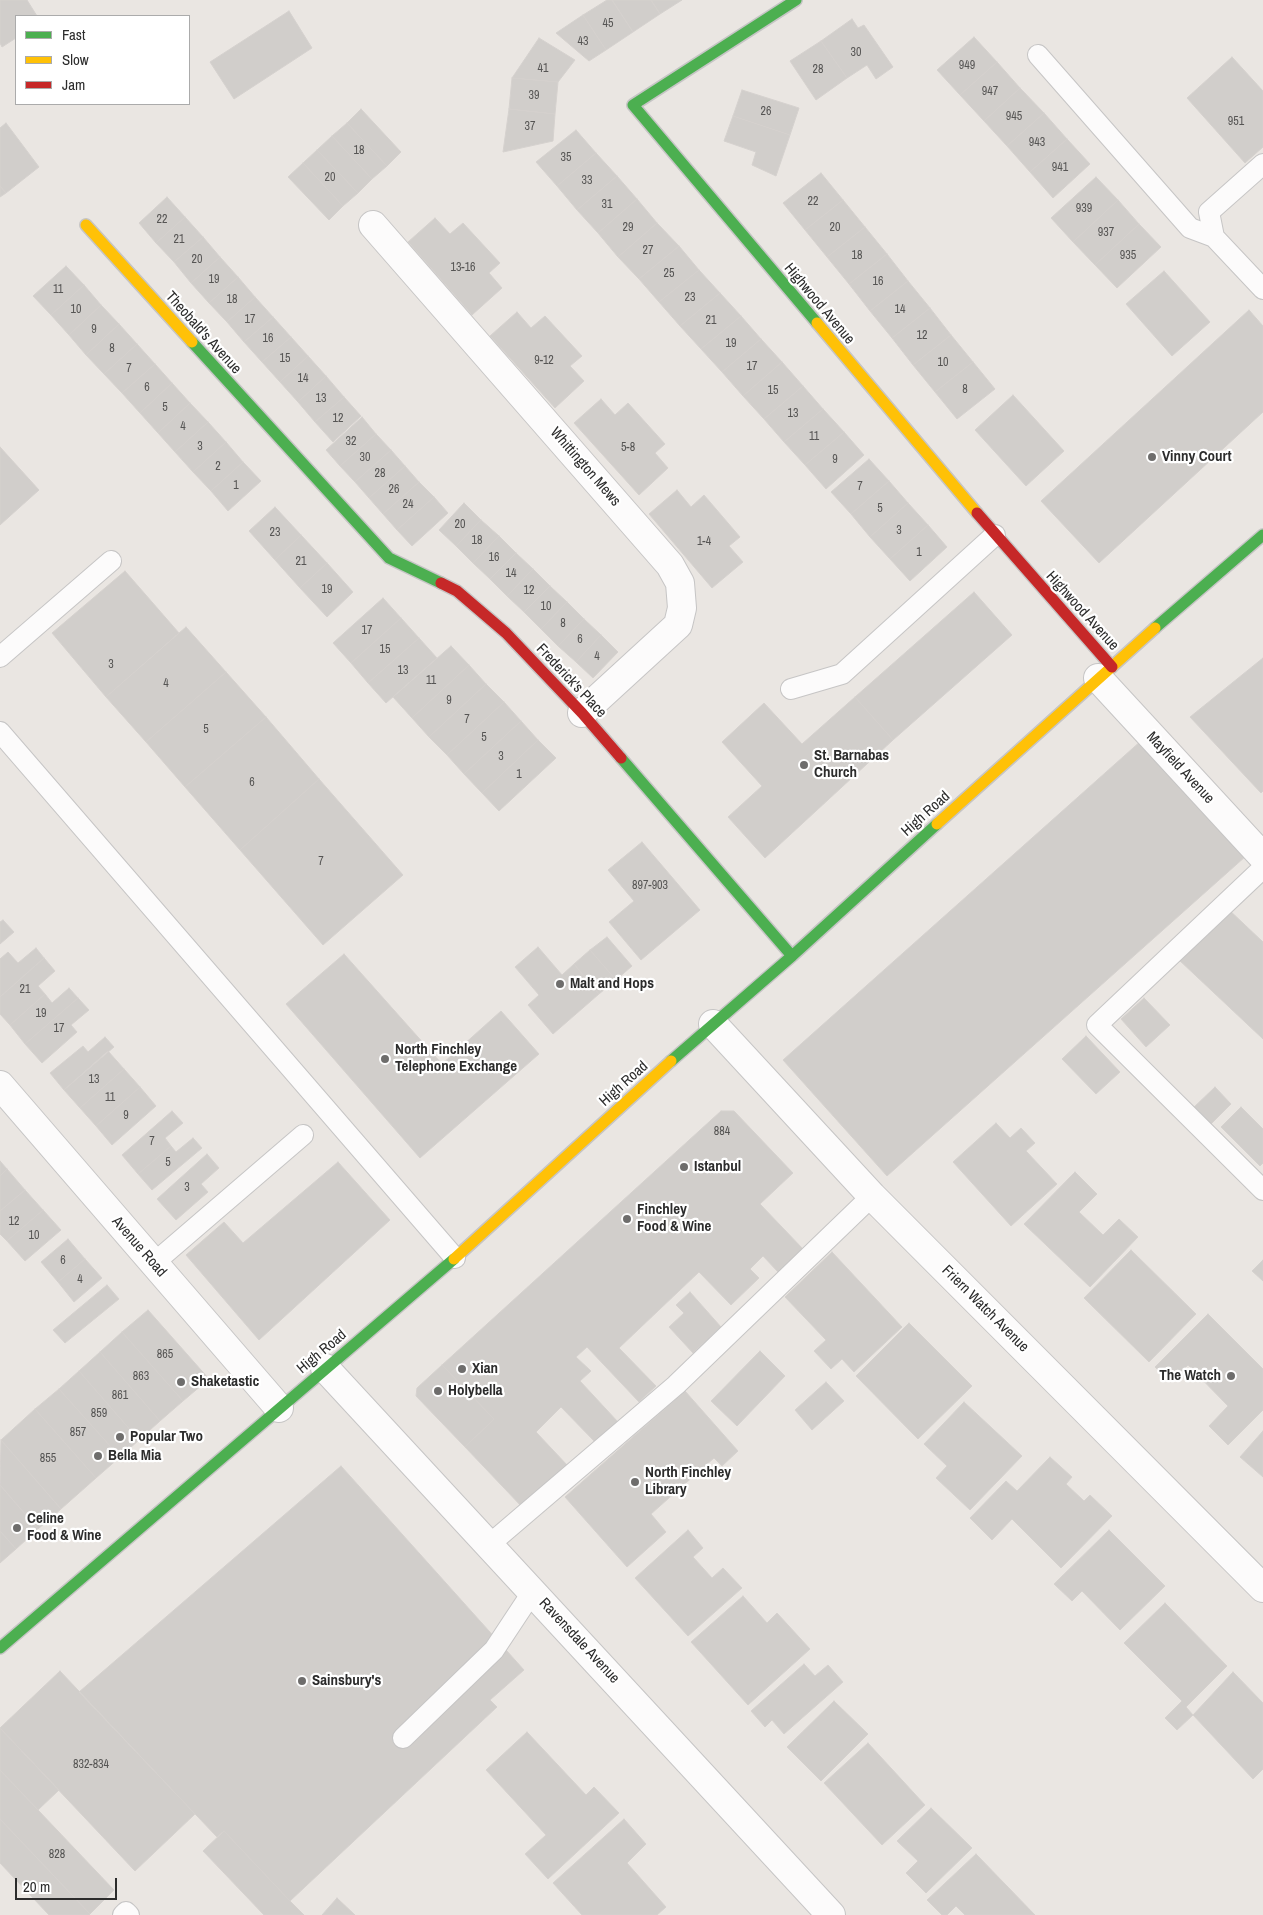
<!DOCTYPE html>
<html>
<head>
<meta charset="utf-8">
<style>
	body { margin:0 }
	#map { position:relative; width:1263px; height:1915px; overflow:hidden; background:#eae6e2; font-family:"Archivo Narrow",sans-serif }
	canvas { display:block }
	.legend { position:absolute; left:15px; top:15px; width:175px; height:90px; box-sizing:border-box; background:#fff; border:1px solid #ababab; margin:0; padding:6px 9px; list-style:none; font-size:15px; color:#2c2c2c }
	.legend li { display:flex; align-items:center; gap:10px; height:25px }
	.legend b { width:25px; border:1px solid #ababab }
	.scale { position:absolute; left:15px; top:1878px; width:102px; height:22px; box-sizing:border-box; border:2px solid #2c2c2c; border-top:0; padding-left:6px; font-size:15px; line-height:18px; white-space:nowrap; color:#2c2c2c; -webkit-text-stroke:4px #fff; paint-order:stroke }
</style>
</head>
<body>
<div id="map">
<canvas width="1263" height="1915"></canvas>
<ul class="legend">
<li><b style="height:6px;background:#4caf50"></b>Fast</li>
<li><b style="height:6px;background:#ffc107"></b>Slow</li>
<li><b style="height:6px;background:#c62828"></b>Jam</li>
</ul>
<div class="scale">20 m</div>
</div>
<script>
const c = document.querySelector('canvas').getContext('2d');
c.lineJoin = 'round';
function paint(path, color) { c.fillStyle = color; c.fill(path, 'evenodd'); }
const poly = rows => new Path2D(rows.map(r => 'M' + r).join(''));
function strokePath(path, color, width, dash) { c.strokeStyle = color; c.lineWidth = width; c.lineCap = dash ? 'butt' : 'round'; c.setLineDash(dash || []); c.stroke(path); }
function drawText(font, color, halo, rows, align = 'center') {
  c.font = font + ' "Archivo Narrow",sans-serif'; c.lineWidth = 4.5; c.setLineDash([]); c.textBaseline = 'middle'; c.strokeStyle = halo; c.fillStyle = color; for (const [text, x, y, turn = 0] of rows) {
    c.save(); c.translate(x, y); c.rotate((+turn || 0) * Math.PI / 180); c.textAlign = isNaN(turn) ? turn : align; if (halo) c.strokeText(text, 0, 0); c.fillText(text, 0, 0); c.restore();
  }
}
const building = poly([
	[0,0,27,0,37,16,16,16,16,38,2,47,0,43,0,0],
	[607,0,612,0,633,32,606,50,583,15,607,0],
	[612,0,651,0,660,14,633,32,612,0],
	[651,0,682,0,660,14,651,0],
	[289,11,312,48,234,99,210,62,289,11],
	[583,15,606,50,589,61,556,33,583,15],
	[852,19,858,28,864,25,893,67,876,79,867,65,847,78,821,41,852,19],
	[974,37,997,62,960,95,937,70,974,37],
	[539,38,575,60,558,82,512,78,539,38],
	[821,41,847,78,816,100,790,61,821,41],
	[1232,57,1263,91,1263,147,1245,163,1187,98,1232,57],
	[997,62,1020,88,984,121,960,95,997,62],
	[512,78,558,82,555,114,509,109,512,78],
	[1020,88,1044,113,1007,146,984,121,1020,88],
	[742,90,799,108,790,135,733,116,742,90],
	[361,109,401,152,387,166,347,123,361,109],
	[509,109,555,114,553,141,503,152,509,109],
	[1044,113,1067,139,1030,172,1007,146,1044,113],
	[733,116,790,135,776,176,752,165,756,152,724,141,733,116],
	[6,123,39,167,6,193,0,186,0,128,6,123],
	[347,123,387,166,372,179,332,136,347,123],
	[576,130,596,153,557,186,536,162,576,130],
	[332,136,372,179,358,193,317,150,332,136],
	[1067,139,1090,164,1053,198,1030,172,1067,139],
	[317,150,358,193,343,206,303,163,317,150],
	[596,153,617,176,577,210,557,186,596,153],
	[303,163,343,206,329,220,288,177,303,163],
	[821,173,843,200,805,230,783,203,821,173],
	[617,176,637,199,598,233,577,210,617,176],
	[1096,177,1118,200,1073,242,1051,218,1096,177],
	[0,186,6,193,0,197,0,186],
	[167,197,185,217,156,243,139,223,167,197],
	[637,199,657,223,618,257,598,233,637,199],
	[843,200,865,227,827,257,805,230,843,200],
	[1118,200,1139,224,1095,265,1073,242,1118,200],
	[185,217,203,237,174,262,156,243,185,217],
	[435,218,450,234,463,223,500,263,489,273,502,288,472,315,408,242,435,218],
	[657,223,679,246,639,279,618,257,657,223],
	[1139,224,1161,247,1117,288,1095,265,1139,224],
	[865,227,887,254,849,284,827,257,865,227],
	[203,237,220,257,191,283,174,262,203,237],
	[679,246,699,270,659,302,639,279,679,246],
	[887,254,908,281,870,311,849,284,887,254],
	[220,257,238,277,209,303,191,283,220,257],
	[66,266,84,285,51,315,33,296,66,266],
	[699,270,720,293,680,326,659,302,699,270],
	[1164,271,1210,322,1172,356,1126,304,1164,271],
	[238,277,255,297,227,322,209,303,238,277],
	[908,281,930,308,892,338,870,311,908,281],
	[84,285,101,305,69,335,51,315,84,285],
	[720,293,741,316,701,349,680,326,720,293],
	[255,297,273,317,244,342,227,322,255,297],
	[101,305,119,324,86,355,69,335,101,305],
	[930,308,951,335,913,365,892,338,930,308],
	[1249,310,1263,326,1263,412,1099,563,1041,501,1249,310],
	[517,312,531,328,545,316,582,356,570,366,584,381,555,408,490,336,517,312],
	[741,316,761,339,722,372,701,349,741,316],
	[273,317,291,337,262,362,244,342,273,317],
	[119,324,137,344,104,374,86,355,119,324],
	[951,335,973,362,935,392,913,365,951,335],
	[291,337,308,356,280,382,262,362,291,337],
	[761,339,782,362,743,396,722,372,761,339],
	[137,344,155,364,122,393,104,374,137,344],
	[308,356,326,376,298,402,280,382,308,356],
	[782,362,803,386,764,419,743,396,782,362],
	[973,362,995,389,957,419,935,392,973,362],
	[155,364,172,383,140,413,122,393,155,364],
	[326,376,344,397,315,422,298,402,326,376],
	[172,383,190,403,158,433,140,413,172,383],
	[803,386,823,409,784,442,764,419,803,386],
	[1013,395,1064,451,1026,486,975,430,1013,395],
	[344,397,361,416,333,442,315,422,344,397],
	[601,399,615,415,628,403,665,444,655,453,668,468,639,495,574,423,601,399],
	[190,403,208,422,175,452,158,433,190,403],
	[823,409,844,432,805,465,784,442,823,409],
	[362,417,376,434,340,466,326,450,362,417],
	[208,422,226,442,193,472,175,452,208,422],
	[844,432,864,455,826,489,805,465,844,432],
	[376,434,391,450,355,482,340,466,376,434],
	[226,442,243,462,211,491,193,472,226,442],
	[0,447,39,490,0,525,0,447],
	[391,450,405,466,369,498,355,482,391,450],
	[869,459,889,481,851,514,831,492,869,459],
	[243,462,261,481,228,511,211,491,243,462],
	[405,466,419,482,383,514,369,498,405,466],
	[889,481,908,503,870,537,851,514,889,481],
	[419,482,434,497,397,530,383,514,419,482],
	[677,490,691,507,704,495,740,537,729,546,743,562,712,588,649,514,677,490],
	[434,497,448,513,412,546,397,530,434,497],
	[464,503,481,520,456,546,439,530,464,503],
	[908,503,928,525,890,559,870,537,908,503],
	[275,507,301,535,275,560,249,531,275,507],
	[481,520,499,536,473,563,456,546,481,520],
	[928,525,947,547,910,581,890,559,928,525],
	[301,535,327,563,300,588,275,560,301,535],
	[499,536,516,553,490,579,473,563,499,536],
	[516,553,533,569,507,596,490,579,516,553],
	[327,563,353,592,327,617,300,588,327,563],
	[533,569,550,586,524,612,507,596,533,569],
	[125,571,179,633,106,697,52,633,125,571],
	[550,586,567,602,541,629,524,612,550,586],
	[974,592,1012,635,893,740,855,697,974,592],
	[383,598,401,618,351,663,333,643,383,598],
	[567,602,584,619,558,646,541,629,567,602],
	[401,618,419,638,368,683,351,663,401,618],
	[584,619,601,635,576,662,558,646,584,619],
	[186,627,226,672,146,742,106,697,186,627],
	[601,635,618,652,593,678,576,662,601,635],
	[419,638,437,658,386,703,368,683,419,638],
	[451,646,469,665,412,718,393,697,451,646],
	[1263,658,1263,791,1261,793,1190,717,1263,658],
	[469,665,486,684,429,737,412,718,469,665],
	[226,672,266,717,185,787,146,742,226,672],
	[486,684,504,702,447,755,429,737,486,684],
	[855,697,893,740,765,858,728,817,762,786,722,742,764,703,802,744,855,697],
	[504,702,521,721,464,774,447,755,504,702],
	[266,717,319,779,240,850,185,787,266,717],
	[521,721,538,740,482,793,464,774,521,721],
	[538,740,556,758,499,811,482,793,538,740],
	[1142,740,1246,856,887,1176,783,1060,1142,740],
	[319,779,403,875,323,945,240,850,319,779],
	[642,842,700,910,641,960,609,922,634,901,608,870,642,842],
	[1226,907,1263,942,1263,1039,1178,959,1226,907],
	[3,920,14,932,0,944,0,922,3,920],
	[607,937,632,966,616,980,590,950,607,937],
	[538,947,562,975,574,964,599,994,553,1034,528,1005,539,995,515,967,538,947],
	[36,948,44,958,0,997,0,959,8,952,18,963,36,948],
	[590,950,616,980,599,994,574,964,590,950],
	[344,954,442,1064,501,1011,539,1054,420,1158,286,1004,344,954],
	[44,958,55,971,38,986,45,994,10,1025,0,1014,0,997,44,958],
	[69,988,78,998,25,1044,10,1025,45,994,52,1003,69,988],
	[78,998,89,1010,71,1025,77,1032,42,1063,25,1044,78,998],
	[1144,998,1170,1025,1146,1047,1121,1019,1144,998],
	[1086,1036,1120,1072,1096,1094,1062,1059,1086,1036],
	[105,1037,114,1047,64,1090,50,1073,83,1046,88,1052,105,1037],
	[108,1051,124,1069,80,1108,64,1090,108,1051],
	[124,1069,140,1087,96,1126,80,1108,124,1069],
	[140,1087,156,1106,112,1145,96,1126,140,1087],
	[1215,1087,1231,1104,1209,1126,1192,1109,1215,1087],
	[1241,1107,1263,1129,1263,1163,1260,1166,1221,1127,1241,1107],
	[172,1111,183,1123,165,1138,171,1146,138,1174,122,1155,172,1111],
	[721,1111,734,1111,793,1173,760,1204,803,1249,778,1272,763,1256,750,1269,759,1278,731,1305,699,1272,619,1348,656,1386,639,1402,587,1347,576,1357,591,1371,580,1381,618,1422,596,1443,561,1407,536,1432,568,1466,523,1508,465,1447,494,1419,442,1365,721,1111],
	[996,1123,1010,1138,1021,1128,1035,1143,1026,1151,1057,1184,1011,1226,953,1162,996,1123],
	[193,1138,202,1148,152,1190,138,1174,171,1146,176,1152,193,1138],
	[207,1154,219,1168,201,1184,208,1192,176,1220,157,1199,207,1154],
	[0,1161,7,1169,0,1176,0,1161],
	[338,1162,390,1220,259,1340,186,1255,224,1222,243,1243,338,1162],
	[7,1169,25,1190,0,1211,0,1176,7,1169],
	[1075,1172,1097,1194,1079,1212,1103,1235,1119,1219,1138,1237,1090,1287,1024,1224,1075,1172],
	[25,1190,43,1210,7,1241,0,1234,0,1211,25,1190],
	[43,1210,61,1230,25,1261,7,1241,43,1210],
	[68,1239,85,1259,58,1282,41,1262,68,1239],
	[1131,1250,1196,1314,1149,1362,1084,1298,1131,1250],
	[832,1252,902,1327,854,1372,842,1359,831,1369,814,1351,826,1340,785,1297,832,1252],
	[85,1259,102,1278,74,1302,58,1282,85,1259],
	[1263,1260,1263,1281,1252,1271,1263,1260],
	[107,1285,119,1299,65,1343,53,1330,107,1285],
	[690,1292,721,1327,693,1353,669,1327,684,1313,676,1305,690,1292],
	[148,1310,209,1379,183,1401,122,1332,148,1310],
	[1208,1314,1263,1369,1263,1410,1228,1445,1209,1426,1228,1406,1188,1365,1170,1382,1155,1367,1208,1314],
	[909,1323,972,1386,918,1439,856,1376,909,1323],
	[122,1332,183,1401,160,1421,100,1352,122,1332],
	[760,1351,785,1376,737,1426,711,1401,760,1351],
	[100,1352,160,1421,139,1440,79,1371,100,1352],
	[442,1365,494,1419,465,1447,416,1396,417,1388,442,1365],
	[79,1371,139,1440,120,1457,59,1389,79,1371],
	[826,1382,844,1401,812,1430,795,1410,826,1382],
	[59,1389,120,1457,96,1478,35,1409,59,1389],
	[685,1391,738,1451,722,1466,714,1458,651,1514,666,1532,627,1567,565,1497,685,1391],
	[964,1402,1022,1456,970,1510,936,1478,947,1466,924,1444,964,1402],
	[35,1409,96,1478,61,1509,1,1440,35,1409],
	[1263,1431,1263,1477,1240,1457,1263,1431],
	[1,1440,61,1509,38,1529,0,1485,1,1440],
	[1050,1457,1072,1477,1066,1484,1084,1501,1090,1495,1112,1516,1061,1568,1012,1519,992,1540,970,1518,1006,1481,1017,1491,1050,1457],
	[341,1466,524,1670,490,1700,497,1707,290,1901,224,1831,217,1837,79,1692,341,1466],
	[0,1485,38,1529,16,1549,0,1531,0,1485],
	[688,1530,703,1548,693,1557,712,1578,723,1568,742,1588,688,1636,635,1578,688,1530],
	[1109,1530,1165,1586,1120,1630,1082,1591,1072,1601,1054,1584,1109,1530],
	[0,1531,16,1549,0,1563,0,1531],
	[743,1596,767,1623,777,1613,810,1649,748,1705,691,1642,743,1596],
	[1165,1603,1227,1666,1186,1707,1193,1715,1177,1730,1165,1718,1182,1701,1124,1643,1165,1603],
	[804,1664,815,1676,828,1665,843,1682,784,1734,772,1720,765,1727,751,1711,804,1664],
	[60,1671,195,1814,135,1871,0,1728,60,1671],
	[1233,1672,1263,1703,1263,1769,1253,1779,1193,1715,1233,1672],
	[834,1701,868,1734,821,1781,787,1747,834,1701],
	[0,1728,59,1790,38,1810,0,1770,0,1728],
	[527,1732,586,1795,594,1787,619,1813,548,1879,525,1854,546,1835,486,1770,527,1732],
	[868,1743,925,1805,882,1845,824,1783,868,1743],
	[0,1770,114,1890,90,1914,0,1819,0,1770],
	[931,1808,972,1848,926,1893,906,1873,918,1861,897,1841,931,1808],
	[0,1819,90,1914,89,1915,49,1915,0,1863,0,1819],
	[624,1819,646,1844,627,1863,666,1907,657,1915,582,1915,553,1883,624,1819],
	[224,1831,290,1901,304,1915,264,1915,203,1851,224,1831],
	[976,1854,1035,1915,965,1915,956,1906,947,1915,942,1915,927,1900,976,1854],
	[337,1898,355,1915,322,1915,337,1898]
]);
const lane = poly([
	[1038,55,1190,228,1214,237,1263,289],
	[1214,237,1209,212,1263,164],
	[0,657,111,561],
	[791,689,842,674,995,535],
	[0,732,455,1258],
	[1263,868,1097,1025,1263,1190],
	[154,1263,303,1135],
	[490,1544,676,1385,872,1196],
	[403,1738,494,1650,533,1591],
	[123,1915,126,1912,129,1915]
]);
const street = poly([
	[373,225,670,565,680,583,682,608,678,625,582,713],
	[1098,678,1263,857],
	[713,1024,872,1196,1263,1588],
	[0,1085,279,1408],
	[325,1368,831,1915]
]);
const fast = poly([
	[796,0,633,105,817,323],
	[192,342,389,558,441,583],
	[1155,628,1263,535],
	[621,758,792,956],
	[671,1061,792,956,937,824],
	[0,1648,454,1259]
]);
const slow = poly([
	[86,225,192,342],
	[817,323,977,513],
	[937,824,1155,628],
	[454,1259,671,1061]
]);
const jam = poly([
	[977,513,1112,667],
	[441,583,457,591,506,633,582,713,621,758]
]);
const markers = [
	[1152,457,5,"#6e6d6c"],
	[804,765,5,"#6e6d6c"],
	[560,984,5,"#6e6d6c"],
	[385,1059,5,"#6e6d6c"],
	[684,1167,5,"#6e6d6c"],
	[627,1219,5,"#6e6d6c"],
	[462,1369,5,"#6e6d6c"],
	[1231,1376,5,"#6e6d6c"],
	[181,1382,5,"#6e6d6c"],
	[438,1391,5,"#6e6d6c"],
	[120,1437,5,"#6e6d6c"],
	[98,1456,5,"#6e6d6c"],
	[635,1482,5,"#6e6d6c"],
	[17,1528,5,"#6e6d6c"],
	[302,1681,5,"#6e6d6c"]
];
const numberNames = [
	["45",608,24],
	["43",583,42],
	["30",856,53],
	["949",967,66],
	["41",543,69],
	["28",818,70],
	["947",990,92],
	["39",534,96],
	["26",766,112],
	["945",1014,117],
	["951",1236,122],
	["37",530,127],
	["943",1037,143],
	["18",359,151],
	["35",566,158],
	["941",1060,168],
	["20",330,178],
	["33",587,181],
	["22",813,202],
	["31",607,205],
	["939",1084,209],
	["22",162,220],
	["29",628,228],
	["20",835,228],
	["937",1106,233],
	["21",179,240],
	["27",648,251],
	["18",857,256],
	["935",1128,256],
	["20",197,260],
	["13-16",463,268],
	["25",669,274],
	["19",214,280],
	["16",878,282],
	["11",58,290],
	["23",690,298],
	["18",232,300],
	["10",76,310],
	["14",900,310],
	["17",250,320],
	["21",711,321],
	["9",94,330],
	["12",922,336],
	["16",268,339],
	["19",731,344],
	["8",112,349],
	["15",285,359],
	["9-12",544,361],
	["10",943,363],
	["17",752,367],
	["7",129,369],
	["14",303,379],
	["6",147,388],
	["8",965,390],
	["15",773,391],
	["13",321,399],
	["5",165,408],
	["13",793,414],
	["12",338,419],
	["4",183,427],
	["11",814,437],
	["32",351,442],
	["3",200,447],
	["5-8",628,448],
	["30",365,458],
	["9",835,460],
	["2",218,467],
	["28",380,474],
	["1",236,486],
	["7",860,487],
	["26",394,490],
	["24",408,505],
	["5",880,509],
	["20",460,525],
	["3",899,531],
	["23",275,533],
	["18",477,541],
	["1-4",704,542],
	["1",919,553],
	["16",494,558],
	["21",301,562],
	["14",511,574],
	["19",327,590],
	["12",529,591],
	["10",546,607],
	["8",563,624],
	["17",367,631],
	["6",580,640],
	["15",385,650],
	["4",597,657],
	["3",111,665],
	["13",403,671],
	["11",431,681],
	["4",166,684],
	["9",449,701],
	["7",467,720],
	["5",206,730],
	["5",484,738],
	["3",501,757],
	["1",519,775],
	["6",252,783],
	["7",321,862],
	["897-903",650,886],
	["21",25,990],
	["19",41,1014],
	["17",59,1029],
	["13",94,1080],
	["11",110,1098],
	["9",126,1116],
	["884",722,1132],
	["7",152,1142],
	["5",168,1163],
	["3",187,1188],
	["12",14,1222],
	["10",34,1236],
	["6",63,1261],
	["4",80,1280],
	["865",165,1355],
	["863",141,1377],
	["861",120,1396],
	["859",99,1414],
	["857",78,1433],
	["855",48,1459],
	["832-834",91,1765],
	["828",57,1855]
];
const streetNames = [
	["Highwood Avenue",819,304,50],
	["Theobald's Avenue",203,333,48],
	["Whittington Mews",585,467,49],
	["Highwood Avenue",1082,611,48],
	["Frederick's Place",571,681,47],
	["Mayfield Avenue",1180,768,47],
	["High Road",926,814,-42],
	["High Road",624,1084,-42],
	["Avenue Road",139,1247,49],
	["Friern Watch Avenue",985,1309,45],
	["High Road",322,1352,-40],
	["Ravensdale Avenue",579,1641,47]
];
const poiNames = [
	["Vinny Court",1162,457],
	["St. Barnabas",814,756],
	["Church",814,773],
	["Malt and Hops",570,984],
	["North Finchley",395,1050],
	["Telephone Exchange",395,1067],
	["Istanbul",694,1167],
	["Finchley",637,1210],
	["Food & Wine",637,1227],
	["Xian",472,1369],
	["The Watch",1221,1376,"right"],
	["Shaketastic",191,1382],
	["Holybella",448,1391],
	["Popular Two",130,1437],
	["Bella Mia",108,1456],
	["North Finchley",645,1473],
	["Library",645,1490],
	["Celine",27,1519],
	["Food & Wine",27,1536],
	["Sainsbury's",312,1681]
];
paint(building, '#d1cecb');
strokePath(building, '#d5d1ce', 1);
strokePath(lane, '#c6c5c5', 22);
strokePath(street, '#c6c5c5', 30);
strokePath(fast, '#c6c5c5', 14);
strokePath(slow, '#c6c5c5', 14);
strokePath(jam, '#c6c5c5', 14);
strokePath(lane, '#fcfbfb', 20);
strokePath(street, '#fcfbfb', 28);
strokePath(fast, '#4caf50', 11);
strokePath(slow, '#ffc107', 11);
strokePath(jam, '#c62828', 11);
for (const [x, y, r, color] of markers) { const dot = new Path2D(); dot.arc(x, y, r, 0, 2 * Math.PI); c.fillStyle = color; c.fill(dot); strokePath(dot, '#fff', 2); }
drawText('12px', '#565554', null, numberNames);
drawText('15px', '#2c2c2c', '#fff', streetNames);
drawText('bold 15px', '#2c2c2c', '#fff', poiNames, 'left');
</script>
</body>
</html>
